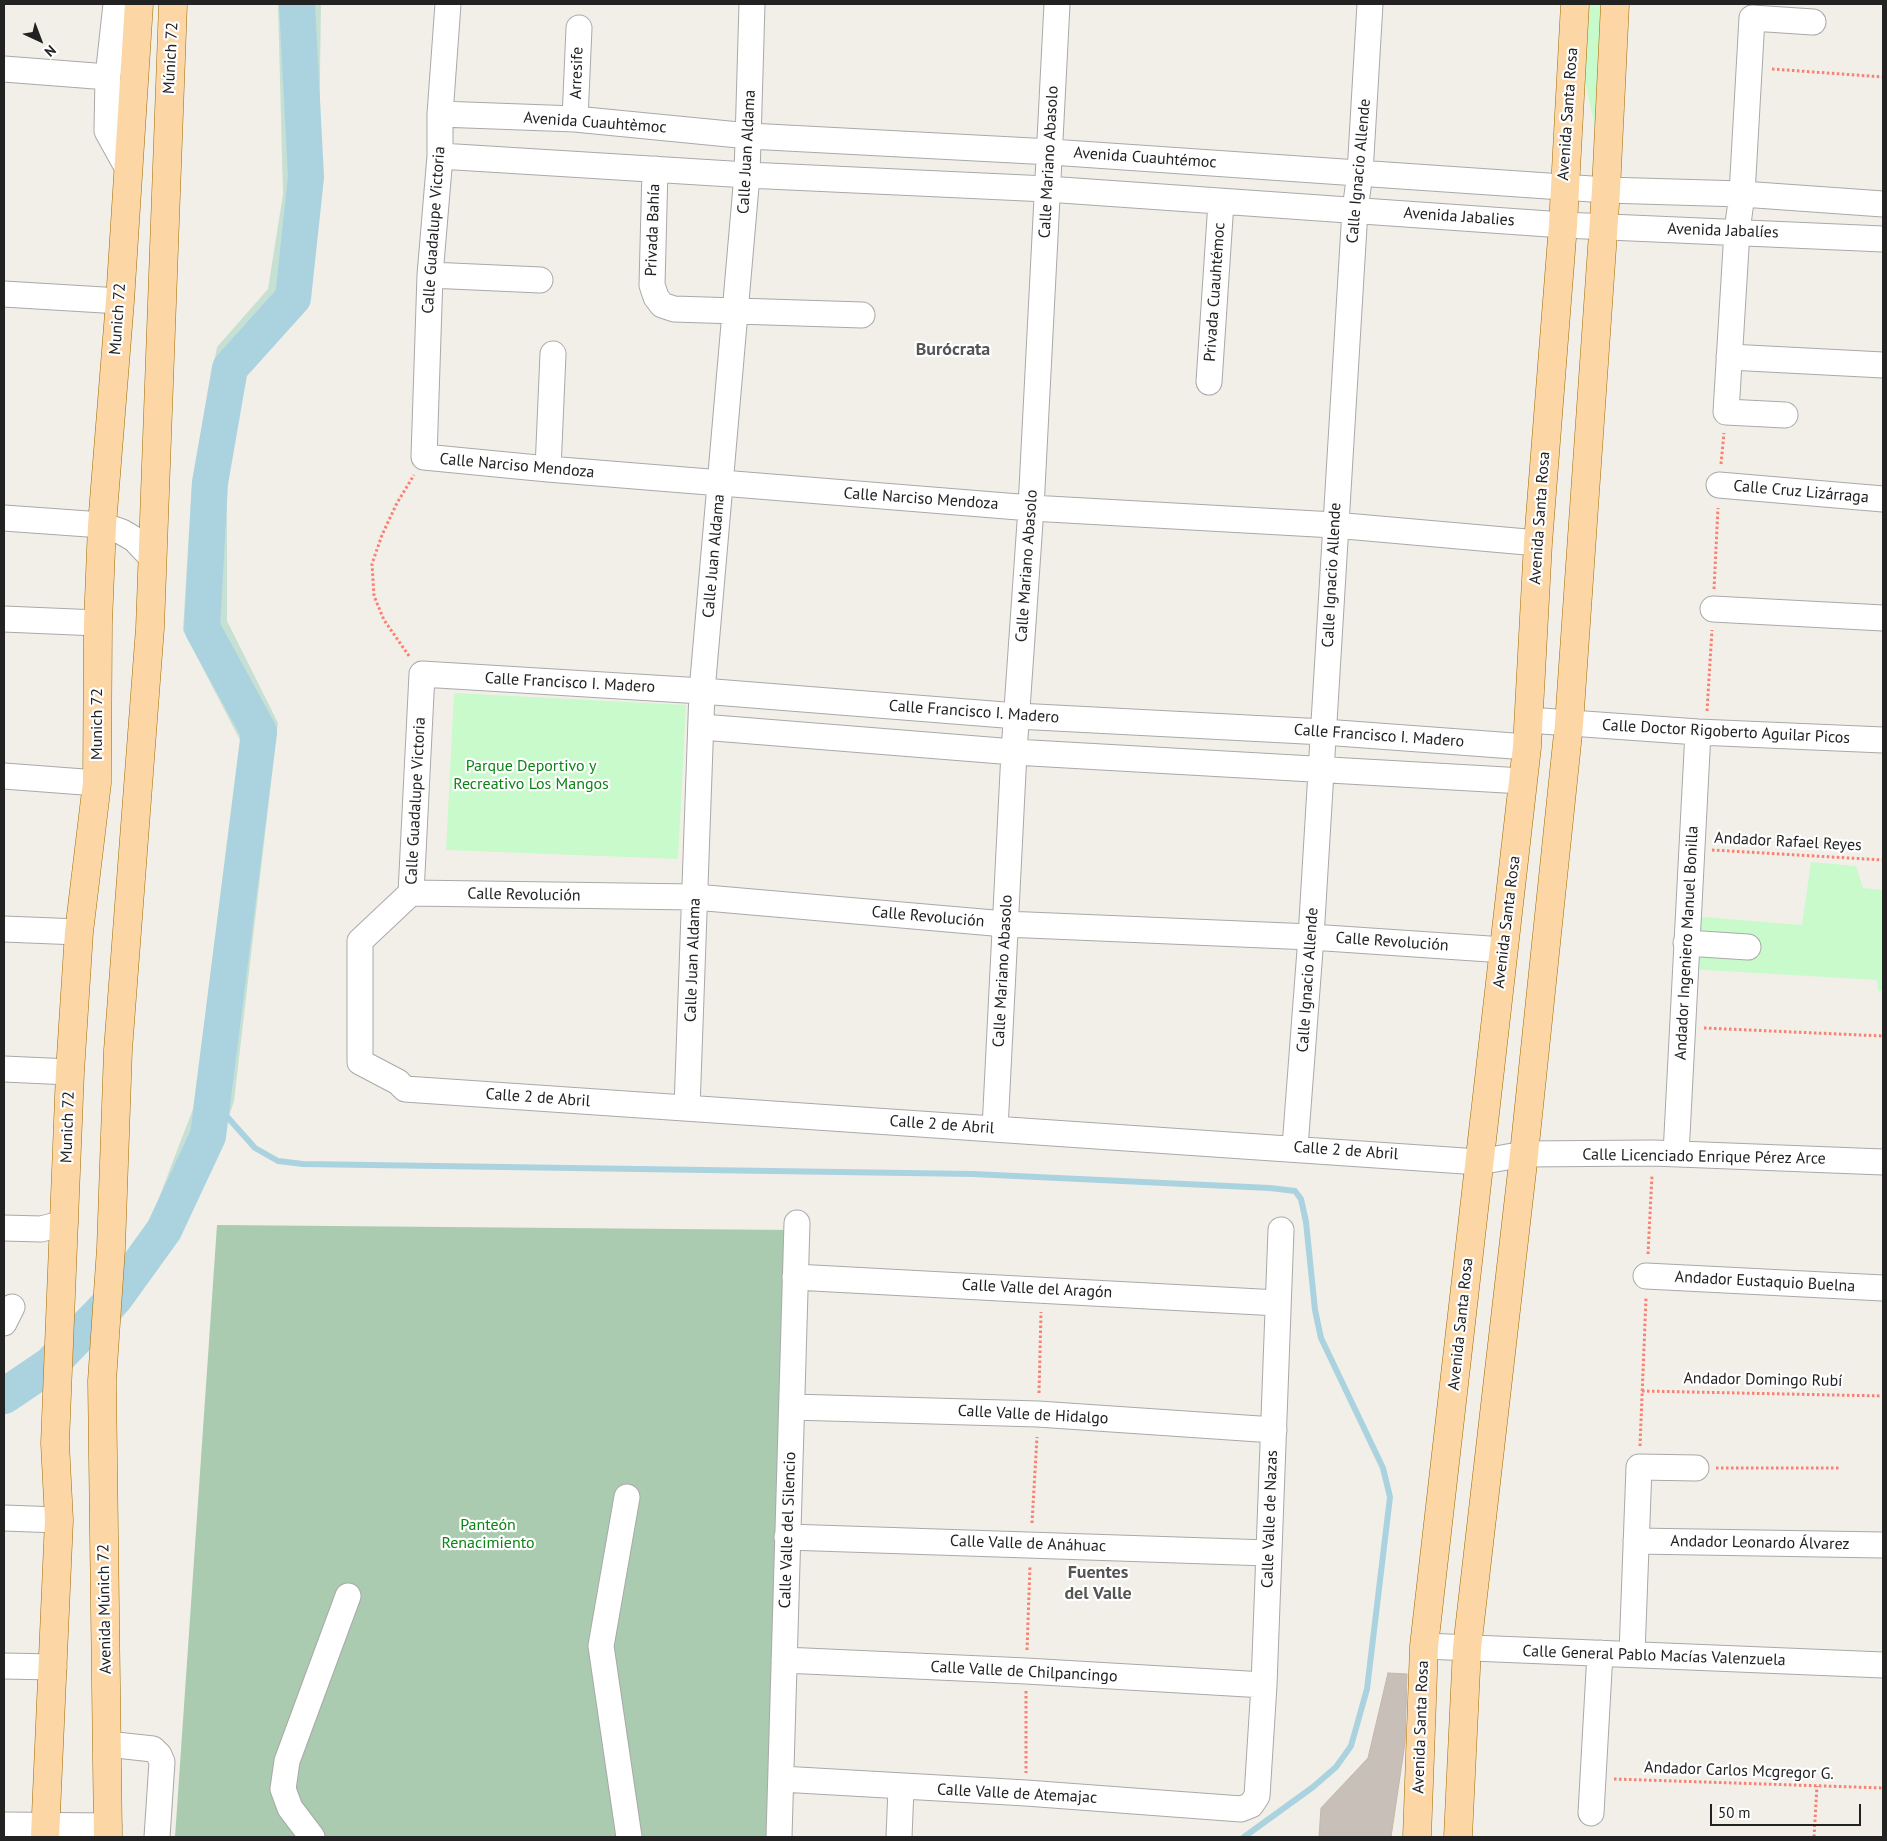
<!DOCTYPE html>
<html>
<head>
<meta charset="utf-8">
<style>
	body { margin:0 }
	#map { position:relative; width:1887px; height:1841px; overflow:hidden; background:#f2efe9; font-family:"PT Sans",sans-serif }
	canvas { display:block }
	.frame { position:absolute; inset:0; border:5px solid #222; pointer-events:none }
	.north { position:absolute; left:15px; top:15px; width:50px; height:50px; -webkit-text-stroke:4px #fff; paint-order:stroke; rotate:137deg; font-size:14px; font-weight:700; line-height:20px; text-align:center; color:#222 }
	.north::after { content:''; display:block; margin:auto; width:18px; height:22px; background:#222; clip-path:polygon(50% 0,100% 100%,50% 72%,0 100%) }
	.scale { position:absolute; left:1710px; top:1804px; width:151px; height:22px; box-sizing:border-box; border:2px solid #222; border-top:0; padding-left:6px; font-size:15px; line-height:18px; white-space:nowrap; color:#222; -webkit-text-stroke:4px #fff; paint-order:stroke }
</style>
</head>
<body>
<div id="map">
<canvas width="1887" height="1841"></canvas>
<div class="frame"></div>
<div class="north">N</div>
<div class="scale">50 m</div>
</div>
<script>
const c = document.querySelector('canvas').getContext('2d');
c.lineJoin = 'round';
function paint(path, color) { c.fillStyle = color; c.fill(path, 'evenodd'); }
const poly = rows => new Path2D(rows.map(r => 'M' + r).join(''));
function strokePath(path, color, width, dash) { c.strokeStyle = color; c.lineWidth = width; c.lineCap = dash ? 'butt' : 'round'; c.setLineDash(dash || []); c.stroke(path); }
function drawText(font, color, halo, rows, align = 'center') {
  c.font = font + ' "PT Sans",sans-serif'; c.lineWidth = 4.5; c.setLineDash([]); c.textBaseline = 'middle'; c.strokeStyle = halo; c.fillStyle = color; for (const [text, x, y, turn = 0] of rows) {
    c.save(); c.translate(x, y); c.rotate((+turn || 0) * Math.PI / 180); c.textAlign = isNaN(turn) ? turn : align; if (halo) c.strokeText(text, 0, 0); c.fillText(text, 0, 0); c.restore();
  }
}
const wetland = poly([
	[278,4,321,4,319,146,306,177,312,281,246,376,227,479,227,621,278,723,234,1101,212,1170,168,1252,117,1325,50,1365,94,1294,147,1229,193,1109,241,742,183,630,192,481,217,347,268,289,283,194]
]);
const cemetery = poly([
	[217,1225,791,1230,771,1837,175,1837]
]);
const park = poly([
	[1579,4,1616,4,1607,180,1577,46],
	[454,693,686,705,678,859,446,850],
	[1811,862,1856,866,1863,888,1883,890,1883,991,1878,991,1877,980,1688,969,1691,916,1802,925]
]);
const stream = poly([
	[213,1101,255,1148,278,1161,303,1164,973,1174,1270,1188,1295,1191,1301,1199,1306,1222,1315,1310,1321,1338,1383,1468,1390,1497,1367,1689,1351,1746,1336,1767,1313,1787,1244,1837]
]);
const river = poly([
	[4,1396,50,1365,115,1298,164,1230,208,1136,259,732,202,628,210,483,230,368,293,298,306,177,297,4]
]);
const building = poly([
	[1388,1673,1407,1674,1405,1743,1391,1837,1319,1837,1321,1808,1368,1758,1388,1673]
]);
const path = poly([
	[1772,69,1883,77],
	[1721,464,1724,433],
	[1714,589,1718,508],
	[409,656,384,620,374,596,372,564,382,535,397,503,414,475],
	[1707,711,1712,630],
	[1712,850,1883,860],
	[1704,1028,1883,1036],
	[1648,1254,1652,1175],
	[1642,1391,1883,1396],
	[1039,1393,1041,1312],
	[1640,1446,1646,1298],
	[1716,1468,1841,1468],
	[1032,1523,1037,1437],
	[1027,1650,1030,1566],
	[1026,1691,1026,1773],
	[1614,1779,1883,1788],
	[1814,1837,1817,1786]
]);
const minor = poly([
	[116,4,108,77,107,131,128,169],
	[448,4,440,114,440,156,430,275,424,457,548,469,1031,508,1334,525,1538,543],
	[4,69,108,77],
	[440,114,575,119,749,136,1051,152,1606,190,1742,194,1883,204],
	[575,119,579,28],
	[440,156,747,175,1047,189,1563,225,1883,239],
	[655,169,652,285,656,297,662,305,674,309,862,315],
	[430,275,540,280],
	[4,294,120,301],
	[1729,357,1883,365],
	[1209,382,1221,202],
	[1785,415,1726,412,1737,231,1742,194,1752,18,1813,22],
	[548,469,553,354],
	[1719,485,1883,499],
	[4,518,102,525,122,532,134,539,153,559],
	[1713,609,1883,618],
	[4,619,98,623],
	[1528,720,1698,732,1883,740],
	[702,727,1014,752,1523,781],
	[1527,747,1324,732,1017,716,702,691,422,674,411,893,360,941,360,1062,398,1082,405,1089,1479,1162,1524,1154,1653,1153,1883,1162],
	[4,776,97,783],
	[411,893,695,897,1005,924,1311,937,1504,950],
	[4,929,79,932],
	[1686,943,1748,947],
	[4,1069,70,1072],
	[687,1108,702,691,747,175,752,4],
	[995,1129,1014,752,1031,508,1057,4],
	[1295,1147,1311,937,1355,210,1360,173,1370,4],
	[1676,1154,1698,732],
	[4,1228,41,1229,65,1223],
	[1646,1276,1883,1288],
	[795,1277,1278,1303],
	[4,1323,12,1307],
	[792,1407,1038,1414,1274,1430],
	[627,1497,601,1646,629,1837],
	[4,1518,59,1520],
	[787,1537,1268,1553],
	[1636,1541,1883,1545],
	[1424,1646,1883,1665],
	[1632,1654,1639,1467,1696,1468],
	[784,1660,1026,1671,1264,1685],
	[4,1666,54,1667],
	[107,1744,153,1749,159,1755,162,1762,157,1837],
	[781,1779,1026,1793,1241,1809,1251,1805,1257,1796,1264,1685,1281,1230],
	[1591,1813,1600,1653],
	[4,1825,109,1826],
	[312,1837,290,1808,283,1789,287,1761,348,1596],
	[779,1837,797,1223],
	[899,1837,901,1788]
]);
const major = poly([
	[45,1837,59,1520,55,1443,70,1072,79,932,97,783,98,623,102,525,120,301,139,4],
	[108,1837,102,1381,111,1248,118,1050,150,628,173,4],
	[1417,1837,1424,1646,1527,747,1538,543,1563,225,1575,4],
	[1458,1837,1467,1648,1524,1154,1569,724,1606,190,1615,4]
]);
const streetNames = [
	["Múnich 72",171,58,-87],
	["Arresife",577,73,-88],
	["Avenida Santa Rosa",1568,114,-86],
	["Avenida Cuauhtèmoc",595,123,4],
	["Calle Juan Aldama",747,152,-87],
	["Avenida Cuauhtémoc",1145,158,4],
	["Calle Mariano Abasolo",1049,162,-87],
	["Calle Ignacio Allende",1359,171,-85],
	["Avenida Jabalies",1459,217,4],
	["Calle Guadalupe Victoria",434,230,-86],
	["Privada Bahía",653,230,-88],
	["Avenida Jabalíes",1723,231,2],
	["Privada Cuauhtémoc",1215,292,-86],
	["Munich 72",118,319,-86],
	["Calle Narciso Mendoza",517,466,5],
	["Calle Cruz Lizárraga",1801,492,5],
	["Calle Narciso Mendoza",921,499,4],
	["Avenida Santa Rosa",1540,518,-86],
	["Calle Juan Aldama",714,556,-85],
	["Calle Mariano Abasolo",1027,566,-86],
	["Calle Ignacio Allende",1332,575,-87],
	["Calle Francisco I. Madero",570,683,3],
	["Calle Francisco I. Madero",974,712,4],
	["Munich 72",97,724,-90],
	["Calle Doctor Rigoberto Aguilar Picos",1726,732,3],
	["Calle Francisco I. Madero",1379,736,4],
	["Calle Guadalupe Victoria",416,801,-87],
	["Andador Rafael Reyes",1788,842,3],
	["Calle Revolución",524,895,1],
	["Calle Revolución",928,917,5],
	["Avenida Santa Rosa",1507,922,-83],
	["Calle Revolución",1392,942,4],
	["Andador Ingeniero Manuel Bonilla",1687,943,-87],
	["Calle Juan Aldama",693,960,-88],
	["Calle Mariano Abasolo",1003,971,-87],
	["Calle Ignacio Allende",1308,980,-86],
	["Calle 2 de Abril",538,1098,4],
	["Calle 2 de Abril",942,1125,4],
	["Munich 72",68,1127,-88],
	["Calle 2 de Abril",1346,1151,4],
	["Calle Licenciado Enrique Pérez Arce",1704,1157,1],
	["Andador Eustaquio Buelna",1765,1282,3],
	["Calle Valle del Aragón",1037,1289,3],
	["Avenida Santa Rosa",1461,1324,-84],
	["Andador Domingo Rubí",1763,1380,1],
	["Calle Valle de Hidalgo",1033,1415,3],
	["Calle Valle de Nazas",1270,1519,-88],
	["Calle Valle del Silencio",788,1530,-88],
	["Andador Leonardo Álvarez",1760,1543,1],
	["Calle Valle de Anáhuac",1028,1544,2],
	["Avenida Múnich 72",105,1609,-91],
	["Calle General Pablo Macías Valenzuela",1654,1656,2],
	["Calle Valle de Chilpancingo",1024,1672,3],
	["Avenida Santa Rosa",1421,1727,-88],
	["Andador Carlos Mcgregor G.",1739,1771,2],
	["Calle Valle de Atemajac",1017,1794,3]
];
const parkNames = [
	["Parque Deportivo y",531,766],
	["Recreativo Los Mangos",531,784],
	["Panteón",488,1525],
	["Renacimiento",488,1543]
];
const neighbourhoodNames = [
	["Burócrata",953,350],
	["Fuentes",1098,1573],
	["del Valle",1098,1594]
];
paint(wetland, '#c6e0d4');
paint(cemetery, '#aacbaf');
paint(park, '#c8facc');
strokePath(stream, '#aad3df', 6);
strokePath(river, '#aad3df', 36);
paint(building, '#c7bfb8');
strokePath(building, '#c4b6ab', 1);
strokePath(minor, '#a9a9a9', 27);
strokePath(major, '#a06b00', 29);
strokePath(path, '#fa8072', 3, [2.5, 2.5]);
strokePath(minor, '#fff', 25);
strokePath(major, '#fcd6a4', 28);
drawText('16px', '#222', '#fff', streetNames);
drawText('16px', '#0c8416', '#fff', parkNames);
drawText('bold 18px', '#555', '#fff', neighbourhoodNames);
</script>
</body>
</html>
